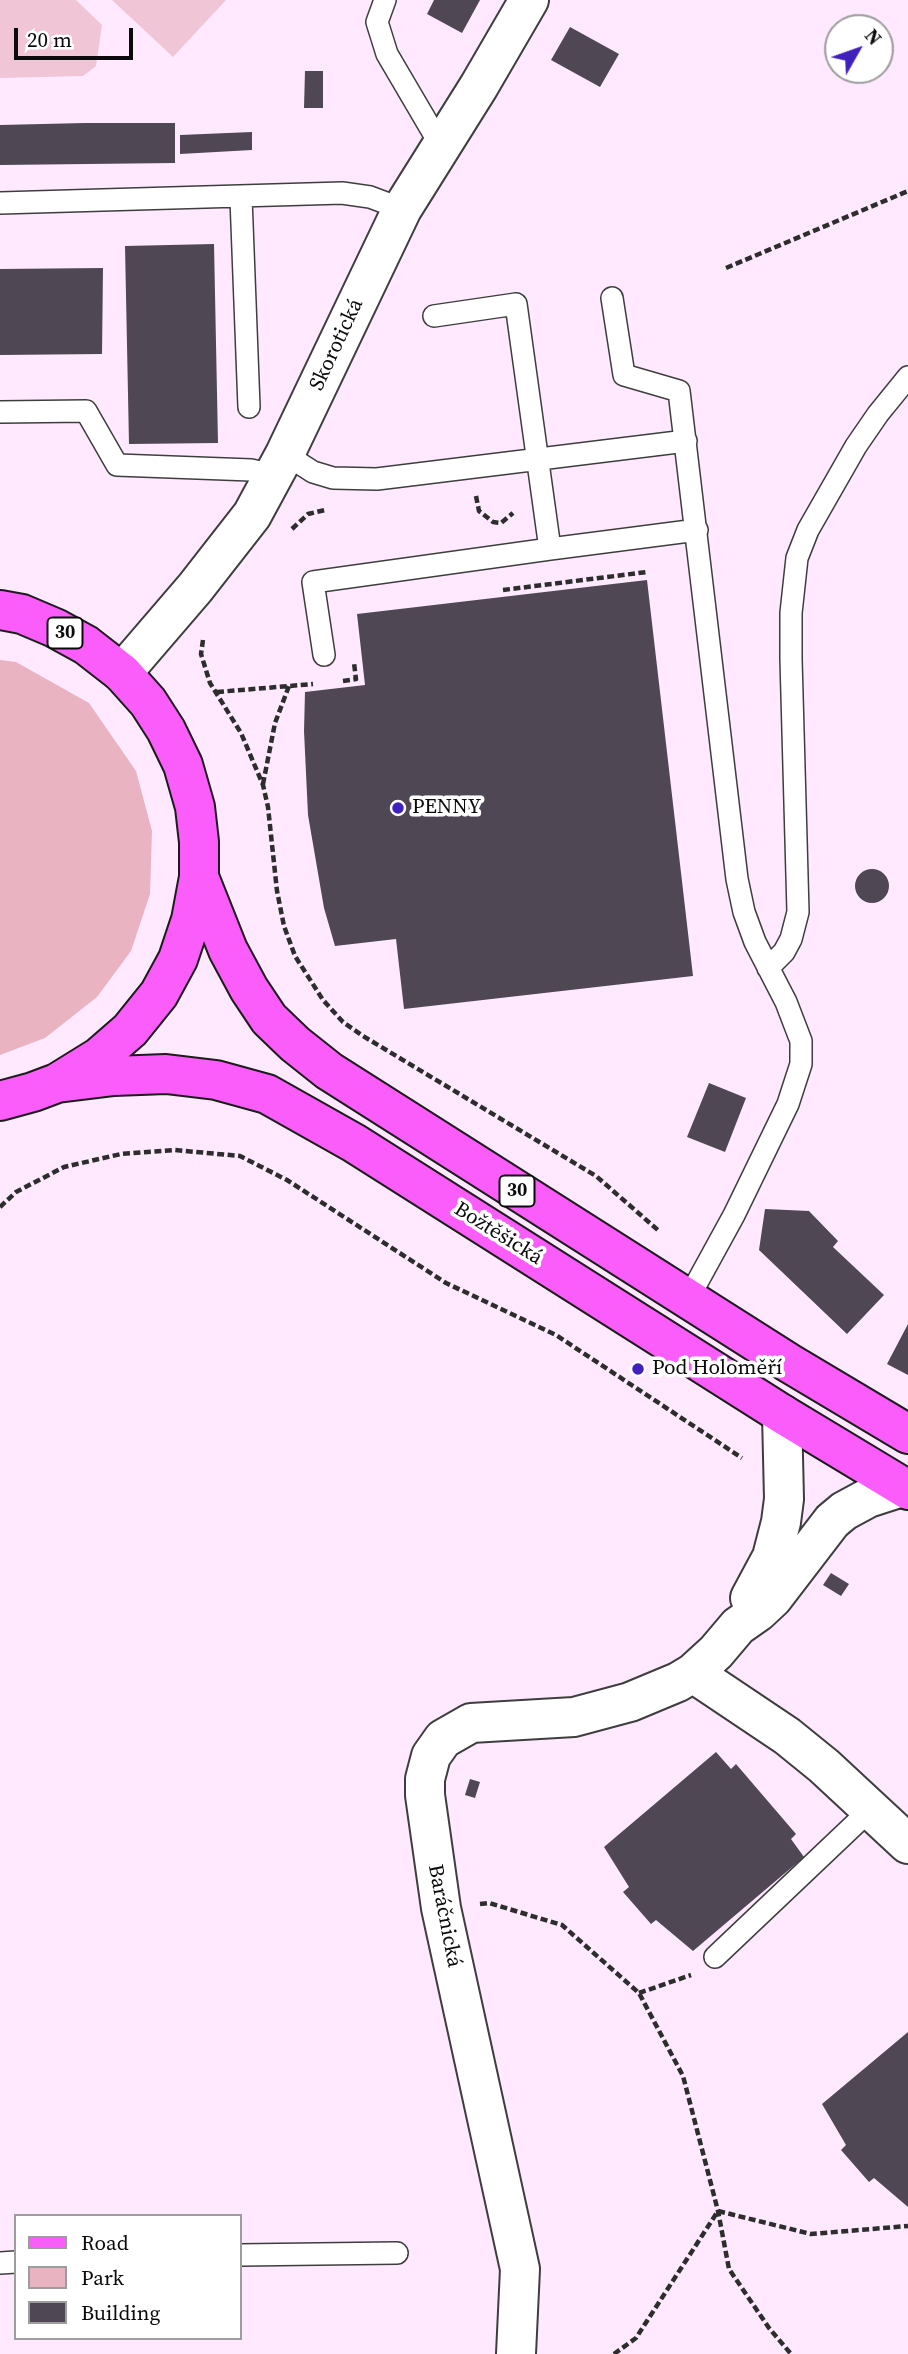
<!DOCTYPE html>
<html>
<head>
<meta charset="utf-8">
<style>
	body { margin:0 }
	#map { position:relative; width:908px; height:2354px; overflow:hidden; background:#ffe9fe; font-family:"Source Serif 4",serif }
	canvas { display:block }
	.legend { position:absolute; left:14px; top:2214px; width:228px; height:126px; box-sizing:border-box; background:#fff; border:2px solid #9d9d9d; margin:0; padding:9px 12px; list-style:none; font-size:21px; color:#0b0b0b }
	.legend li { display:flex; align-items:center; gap:14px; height:35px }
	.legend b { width:35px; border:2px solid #9d9d9d }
	.north { position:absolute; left:824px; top:14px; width:70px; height:70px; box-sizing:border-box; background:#fff; border:2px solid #9d9d9d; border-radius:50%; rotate:50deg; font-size:19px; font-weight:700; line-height:28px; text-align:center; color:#0b0b0b }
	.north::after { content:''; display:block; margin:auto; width:24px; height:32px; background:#4121bd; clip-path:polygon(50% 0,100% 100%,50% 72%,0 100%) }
	.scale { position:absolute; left:14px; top:28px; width:119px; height:32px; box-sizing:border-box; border:4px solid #0b0b0b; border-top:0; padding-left:9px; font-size:21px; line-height:24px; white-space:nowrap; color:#0b0b0b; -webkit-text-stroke:5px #fff; paint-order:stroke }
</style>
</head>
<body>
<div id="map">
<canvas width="908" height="2354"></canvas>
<ul class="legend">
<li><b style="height:9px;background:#fb5dfa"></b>Road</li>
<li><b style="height:19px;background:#e9b3c2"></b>Park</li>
<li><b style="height:19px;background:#4f4754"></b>Building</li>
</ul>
<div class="north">N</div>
<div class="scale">20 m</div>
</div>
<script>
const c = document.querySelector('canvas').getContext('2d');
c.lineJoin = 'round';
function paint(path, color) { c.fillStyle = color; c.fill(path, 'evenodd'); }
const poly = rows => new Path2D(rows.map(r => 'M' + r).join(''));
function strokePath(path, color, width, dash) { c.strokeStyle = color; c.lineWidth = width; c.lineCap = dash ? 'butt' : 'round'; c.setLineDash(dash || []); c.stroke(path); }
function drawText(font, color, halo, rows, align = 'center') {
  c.font = font + ' "Source Serif 4",serif'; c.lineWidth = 7; c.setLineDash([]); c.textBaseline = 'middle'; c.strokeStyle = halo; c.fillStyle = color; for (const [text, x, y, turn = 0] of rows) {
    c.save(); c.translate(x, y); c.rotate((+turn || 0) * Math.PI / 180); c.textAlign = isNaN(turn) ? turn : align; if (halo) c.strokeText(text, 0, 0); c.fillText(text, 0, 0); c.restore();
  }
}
const green = poly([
	[0,660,16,662,89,703,136,771,152,831,150,894,131,951,97,997,45,1038,0,1055]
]);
const pitch = poly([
	[0,0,76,0,102,25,96,66,83,76,0,78],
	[112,0,226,0,173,57]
]);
const building = poly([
	[434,0,480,0,462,33,427,14],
	[570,27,619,54,600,87,551,60],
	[305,71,323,71,323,108,304,108],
	[85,123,175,123,175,163,0,165,0,125],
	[252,132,252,150,180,154,180,135],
	[214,244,218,443,129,444,125,246],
	[103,268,102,354,0,355,0,269],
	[647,580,693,976,404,1009,396,939,335,946,324,908,308,815,304,731,305,692,365,685,357,614],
	'855 886a17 17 0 1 1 34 0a17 17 0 1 1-34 0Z',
	[709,1083,746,1098,725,1152,687,1137],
	[765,1209,809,1211,838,1241,833,1247,884,1295,847,1334,759,1250],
	[908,1324,908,1375,887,1364],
	[831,1573,849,1584,841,1596,823,1585],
	[716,1752,731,1769,736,1764,796,1834,791,1839,804,1857,693,1951,656,1920,651,1924,623,1892,629,1887,604,1847],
	[470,1779,480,1782,475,1798,465,1795],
	[908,2032,908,2207,874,2178,869,2182,841,2150,846,2145,822,2104]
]);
const path = poly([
	[726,268,908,191],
	[476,496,479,511,493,522,501,523,513,513],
	[292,529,308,514,325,510],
	[503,590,647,572],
	[203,640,201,654,210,683,241,733,263,785,268,807,277,891,284,926,295,956,323,1000,343,1022,363,1036,596,1176,659,1231],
	[343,681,356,679,354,663],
	[217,692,313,684],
	[263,784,275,723,289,686],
	[0,1207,16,1192,64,1167,121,1154,175,1150,240,1156,287,1180,446,1283,556,1335,742,1458],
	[480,1904,489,1903,562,1925,639,1993,683,2076,718,2211,729,2269,769,2328,791,2354],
	[639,1993,691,1975],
	[614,2354,636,2338,718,2211,811,2234,908,2226]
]);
const lane = poly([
	[385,0,377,22,387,54,441,146],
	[241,198,249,407],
	[0,203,342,193,370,197,402,209],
	[612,298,624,375,679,391,737,879,744,912,755,942,786,1002,801,1041,801,1064,788,1104,734,1215,688,1299],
	[0,412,86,411,117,465,251,470,274,475],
	[285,454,313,472,333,478,377,479,686,441],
	[550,549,697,530],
	[324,655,313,582,550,549,516,304,434,316],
	[768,968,784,952,791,939,798,912,791,659,791,613,797,558,808,530,856,446,878,414,908,377],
	[715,1957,871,1809],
	[240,2255,397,2253],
	[0,2263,16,2262]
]);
const street = poly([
	[122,673,195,588,252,515,285,454,402,209,479,86,529,0],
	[750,1598,772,1557,781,1522,784,1499,782,1414],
	[693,1673,787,1736,824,1766,908,1844],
	[516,2354,520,2269,441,1908,425,1795,425,1779,431,1756,443,1739,471,1723,574,1717,630,1702,678,1682,693,1673,716,1652,738,1626,758,1612,773,1598,832,1521,844,1511,868,1498,902,1487]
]);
const primary = poly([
	[0,610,22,614,55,628,86,645,122,673,148,702,166,730,183,765,195,807,199,842,199,877,191,920,178,959,159,994,130,1030,99,1057,57,1083,33,1092,0,1101],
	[199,877,228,950,249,989,269,1019,295,1044,329,1071,789,1363,908,1434],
	[57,1083,114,1076,166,1074,216,1080,267,1094,354,1143,782,1414,908,1490]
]);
const markers = [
	[398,808,7,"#4121bd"],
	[638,1369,7,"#4121bd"]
];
const shields = [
	[65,633,35],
	[517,1191,35]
];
const shieldNames = [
	["30",65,633],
	["30",517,1191]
];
const streetNames = [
	["Skorotická",337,345,-65],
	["Božtěšická",498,1234,32],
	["Baráčnická",444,1916,79]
];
const poiNames = [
	["PENNY",412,808],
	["Pod Holoměří",652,1369]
];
paint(green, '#e9b3c2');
paint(pitch, '#f0c5d6');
paint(building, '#4f4754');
strokePath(lane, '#3e3e3e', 24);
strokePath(street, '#3e3e3e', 42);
strokePath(primary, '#1c1c1c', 42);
strokePath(path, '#2d2d2d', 4.5, [7, 3.5]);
strokePath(lane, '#fff', 21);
strokePath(street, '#fff', 38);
strokePath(primary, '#fb5dfa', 38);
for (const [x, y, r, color] of markers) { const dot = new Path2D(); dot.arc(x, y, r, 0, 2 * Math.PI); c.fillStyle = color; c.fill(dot); strokePath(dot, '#fff', 2.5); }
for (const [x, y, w] of shields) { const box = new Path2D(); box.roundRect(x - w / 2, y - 15.5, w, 31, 5); c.fillStyle = '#fff'; c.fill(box); strokePath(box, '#0b0b0b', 2); }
drawText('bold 19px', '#0b0b0b', null, shieldNames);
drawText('21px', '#0b0b0b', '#fff', streetNames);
drawText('21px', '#0b0b0b', '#fff', poiNames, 'left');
</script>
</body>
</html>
